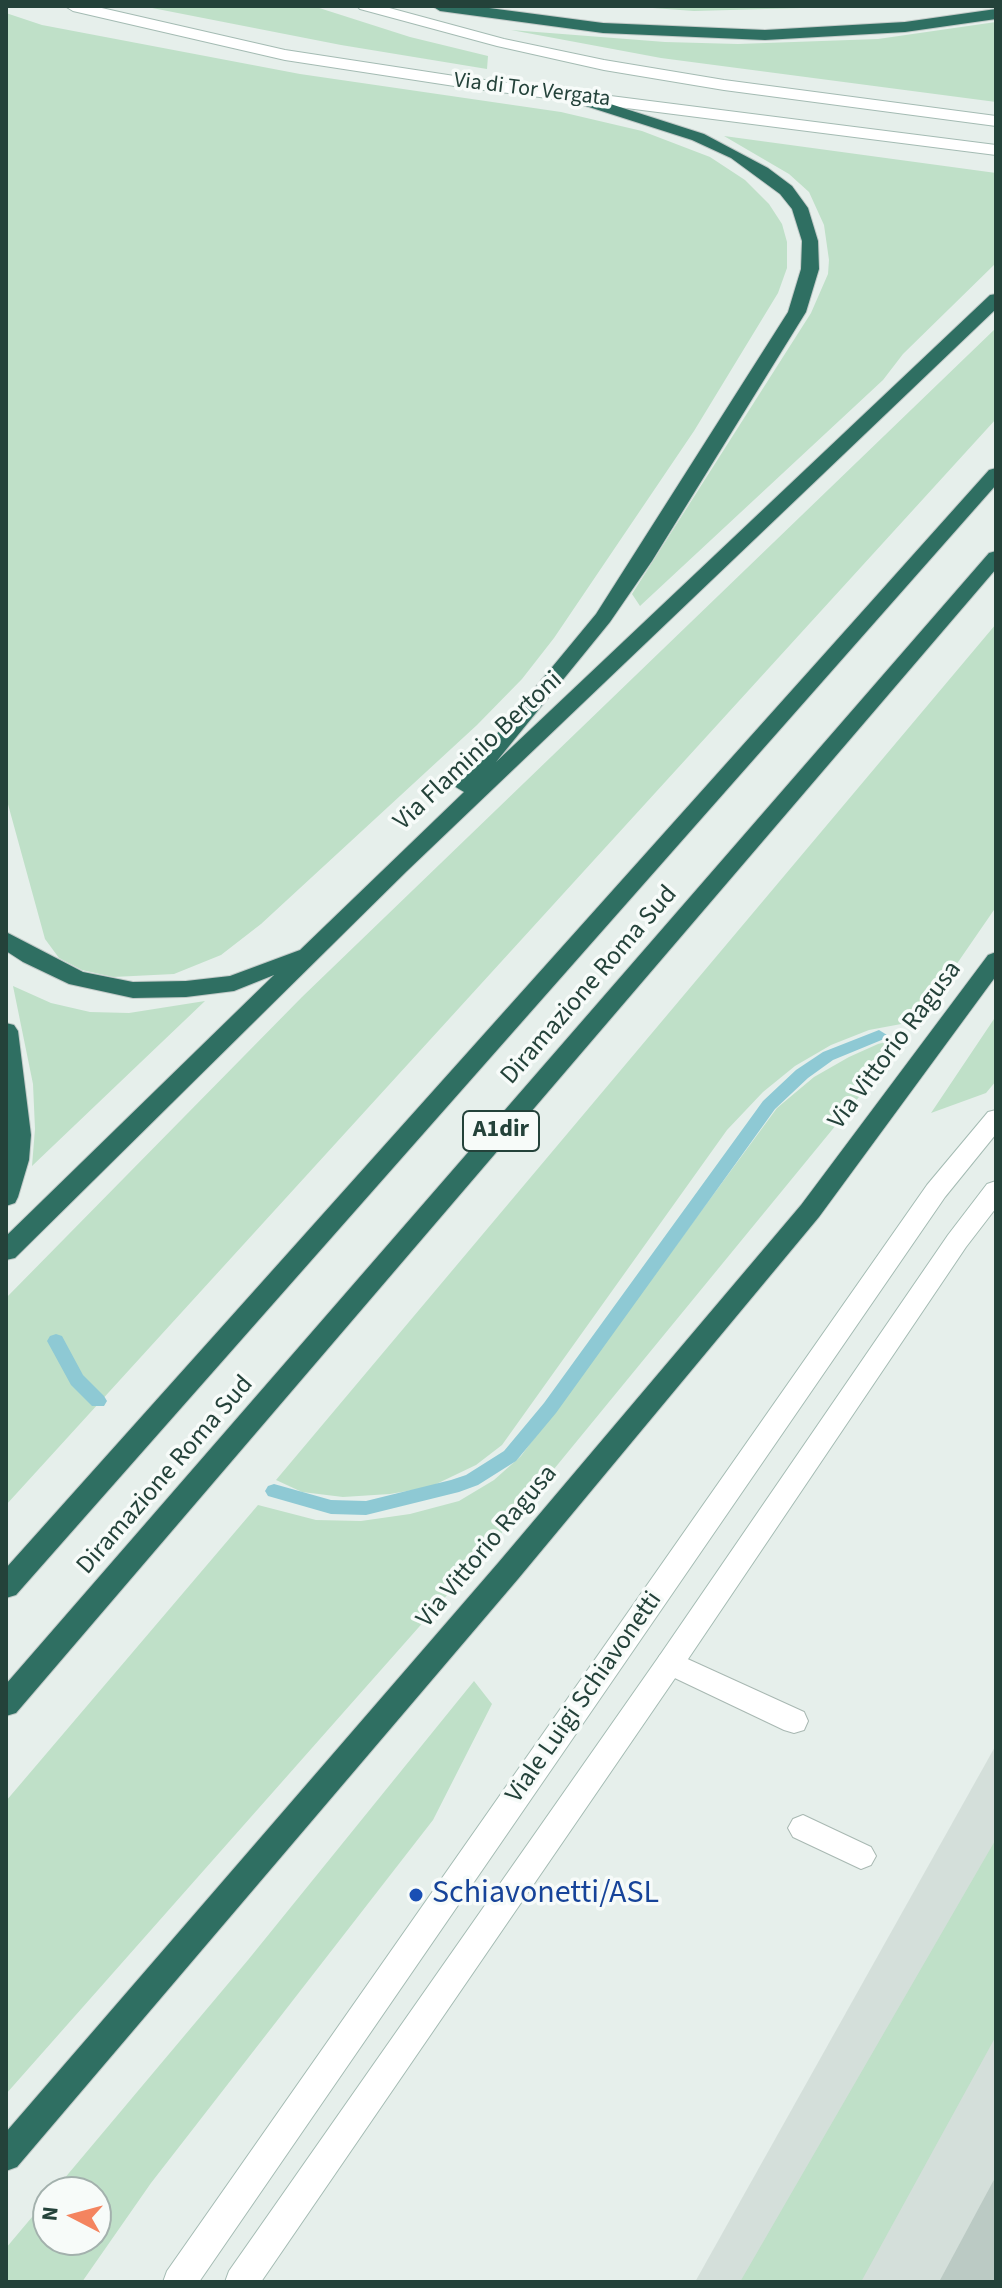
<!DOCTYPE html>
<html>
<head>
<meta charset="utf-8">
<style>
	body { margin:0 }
	#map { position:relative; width:1002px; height:2288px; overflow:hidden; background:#e6efeb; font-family:"Source Sans 3",sans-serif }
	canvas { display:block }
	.frame { position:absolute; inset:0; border:8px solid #24423a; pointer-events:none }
	.north { position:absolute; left:32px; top:2176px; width:80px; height:80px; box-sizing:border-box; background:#f7fbf9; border:2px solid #a3b1ad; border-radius:50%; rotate:276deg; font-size:22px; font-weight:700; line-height:32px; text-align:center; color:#24423a }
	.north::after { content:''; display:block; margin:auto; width:28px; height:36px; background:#f4845f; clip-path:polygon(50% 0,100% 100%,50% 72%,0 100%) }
</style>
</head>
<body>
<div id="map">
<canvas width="1002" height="2288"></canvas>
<div class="frame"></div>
<div class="north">N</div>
</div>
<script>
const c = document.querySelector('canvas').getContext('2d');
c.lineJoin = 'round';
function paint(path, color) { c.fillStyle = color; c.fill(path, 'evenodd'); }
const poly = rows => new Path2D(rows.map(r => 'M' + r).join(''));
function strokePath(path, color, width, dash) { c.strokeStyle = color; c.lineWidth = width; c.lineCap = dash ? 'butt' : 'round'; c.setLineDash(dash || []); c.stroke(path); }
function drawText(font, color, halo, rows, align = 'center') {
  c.font = font + ' "Source Sans 3",sans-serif'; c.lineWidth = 7; c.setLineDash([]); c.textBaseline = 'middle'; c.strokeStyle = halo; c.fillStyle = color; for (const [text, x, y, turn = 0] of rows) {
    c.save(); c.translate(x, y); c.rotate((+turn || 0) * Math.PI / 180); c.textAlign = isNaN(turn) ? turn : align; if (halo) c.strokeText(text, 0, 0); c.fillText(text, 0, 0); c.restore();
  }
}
const built = poly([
	[996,1745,996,2282,695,2282]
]);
const green = poly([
	[142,6,313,6,410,37,488,56,487,69,341,45],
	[625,6,875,6,694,11],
	[6,13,42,25,300,74,561,112,642,131,710,157,745,180,769,204,782,224,787,242,787,268,778,293,694,431,554,638,522,679,477,725,261,924,221,955,174,974,113,977,82,970,59,958,45,939,6,797],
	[996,22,996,102,661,58,511,30,665,42,738,44,878,39],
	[724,136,996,173,996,263,903,354,883,380,640,606,632,594,811,313,828,274,829,260,824,225,809,192,789,174],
	[996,328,996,419,6,1505,6,1298,302,997],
	[996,624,996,907,945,981,912,1022,869,1030,831,1045,795,1066,763,1092,727,1130,502,1445,476,1465,430,1487,390,1494,343,1497,302,1492,276,1480],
	[13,986,51,1003,90,1012,129,1013,205,1001,32,1166,35,1129,33,1084],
	[996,1016,996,1081,986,1093,931,1113],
	[909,1036,495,1541,6,2094,6,1801,258,1505,316,1520,361,1521,410,1514,459,1501,494,1480,521,1456,777,1108,814,1077,849,1057,878,1044],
	[474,1681,492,1704,433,1820,151,2183,82,2282,6,2282,6,2248,48,2198,48,2240,96,2240,96,2192,53,2192,248,1960],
	[996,1839,996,2036,861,2282,740,2282]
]);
const stream = poly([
	[879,1030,887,1035,884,1039,833,1060,808,1078,775,1109,556,1413,516,1461,478,1485,459,1492,366,1515,331,1514,268,1496,265,1491,268,1486,274,1484,331,1500,366,1501,451,1480,466,1475,504,1451,544,1403,763,1101,796,1070,823,1052,879,1030],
	[56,1334,62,1336,83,1375,104,1396,107,1401,104,1406,92,1406,71,1385,47,1341,50,1336,56,1334]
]);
const building = poly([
	[996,2176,996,2282,939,2282]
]);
const lane = poly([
	[670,1651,804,1712,808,1721,804,1730,794,1733,784,1730,660,1671,656,1663,660,1655,670,1651],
	[803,1815,871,1847,876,1856,871,1865,861,1869,793,1837,788,1828,793,1819,803,1815]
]);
const secondary = poly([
	[65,6,93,6,285,50,461,77,996,145,996,155,461,87,285,60,73,11,65,6],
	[357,6,382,6,504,39,604,60,724,80,996,116,996,126,724,90,604,70,497,46,360,9,357,6],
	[996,1110,996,1134,945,1197,199,2282,163,2282,167,2271,927,1185,988,1112,996,1110],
	[996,1181,996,1208,966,1247,680,1671,261,2282,225,2282,229,2271,660,1655,948,1235,987,1184,996,1181]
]);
const highway = poly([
	[432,6,474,6,603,23,765,30,905,22,996,9,996,19,905,32,765,40,603,33,440,11,432,6],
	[573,92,704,134,768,168,792,186,808,208,818,241,819,269,806,312,652,561,610,622,496,762,990,295,996,294,996,309,407,871,15,1258,6,1260,6,1236,274,975,234,991,186,997,133,998,69,984,23,962,6,951,6,932,83,972,133,982,186,981,230,976,300,950,464,792,454,786,458,781,596,614,788,312,801,269,802,241,792,209,780,194,731,158,692,140,567,100,567,94,573,92],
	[996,468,996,485,16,1595,6,1598,6,1568,989,470,996,468],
	[996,551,996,569,16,1713,6,1716,6,1684,989,553,996,551],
	[996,952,996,976,819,1217,518,1579,17,2167,6,2171,6,2132,498,1563,801,1205,988,955,996,952],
	[6,1023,14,1025,18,1031,31,1135,29,1160,18,1197,15,1203,6,1206,6,1023]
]);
const markers = [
	[416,1895,8,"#1a4fb4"]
];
const farStreetnames = [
	["Via di Tor Vergata",532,91,7]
];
const shields = [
	[501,1131,76]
];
const shieldNames = [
	["A1dir",501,1131]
];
const streetNames = [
	["Via Flaminio Bertoni",479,752,-43],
	["Diramazione Roma Sud",590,986,-49],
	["Via Vittorio Ragusa",896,1046,-53],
	["Diramazione Roma Sud",166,1476,-49],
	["Via Vittorio Ragusa",488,1547,-50],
	["Viale Luigi Schiavonetti",585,1698,-55]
];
const nearTransitnames = [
	["Schiavonetti/ASL",432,1895]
];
paint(built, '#d4dfda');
paint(green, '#bfe0c8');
paint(stream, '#8ec9d4');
paint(building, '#bbcac4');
strokePath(lane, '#a8b8b2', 2);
strokePath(secondary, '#a4bbb3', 2);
strokePath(highway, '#c2cac8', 2);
paint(lane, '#fff');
paint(secondary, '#fff');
paint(highway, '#2f6f62');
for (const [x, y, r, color] of markers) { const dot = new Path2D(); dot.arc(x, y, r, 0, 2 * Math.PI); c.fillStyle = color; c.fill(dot); strokePath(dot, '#f7fbf9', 3); }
drawText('22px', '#24423a', '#f7fbf9', farStreetnames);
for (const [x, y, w] of shields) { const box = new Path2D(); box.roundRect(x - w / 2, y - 20, w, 40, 6); c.fillStyle = '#f7fbf9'; c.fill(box); strokePath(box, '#24423a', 2); }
drawText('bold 24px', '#24423a', null, shieldNames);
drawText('26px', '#24423a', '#f7fbf9', streetNames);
drawText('32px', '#164399', '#f7fbf9', nearTransitnames, 'left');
</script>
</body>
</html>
